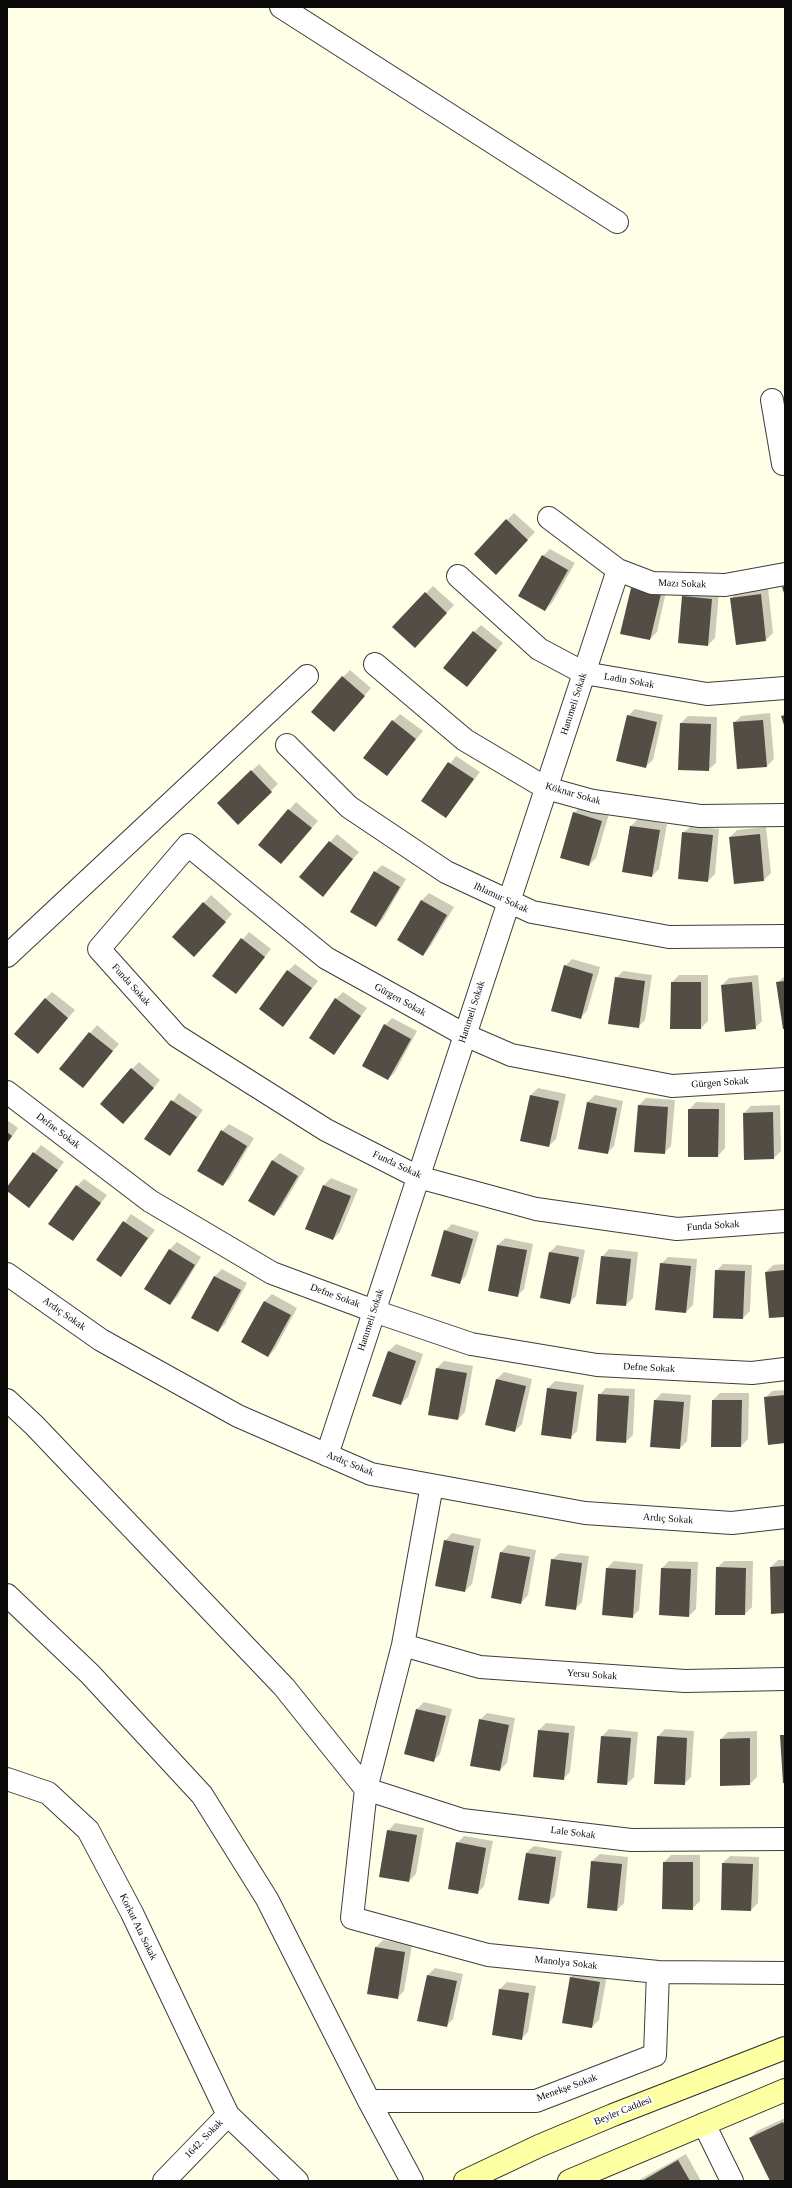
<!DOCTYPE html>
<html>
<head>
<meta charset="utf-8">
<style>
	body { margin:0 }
	#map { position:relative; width:792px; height:2188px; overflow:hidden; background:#fffee7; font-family:"Times New Roman",serif }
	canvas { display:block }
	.frame { position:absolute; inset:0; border:8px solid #0a0a0a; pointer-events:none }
</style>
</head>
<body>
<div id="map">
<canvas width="792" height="2188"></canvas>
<div class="frame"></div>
</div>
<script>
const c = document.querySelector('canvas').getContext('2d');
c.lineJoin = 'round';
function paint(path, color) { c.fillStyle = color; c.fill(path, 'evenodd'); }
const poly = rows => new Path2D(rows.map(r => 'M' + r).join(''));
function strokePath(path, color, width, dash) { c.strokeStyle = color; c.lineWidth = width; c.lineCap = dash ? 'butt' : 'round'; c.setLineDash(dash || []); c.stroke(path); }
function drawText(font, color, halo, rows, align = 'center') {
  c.font = font + ' "Times New Roman",serif'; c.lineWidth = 4; c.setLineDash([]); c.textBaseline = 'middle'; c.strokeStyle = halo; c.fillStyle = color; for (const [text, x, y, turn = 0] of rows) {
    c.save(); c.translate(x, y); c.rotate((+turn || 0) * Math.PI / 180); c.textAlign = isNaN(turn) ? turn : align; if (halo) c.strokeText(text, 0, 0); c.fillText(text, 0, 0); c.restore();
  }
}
const shadow = poly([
	[514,513,535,532,503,566,507,520],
	[550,549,575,563,552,603,545,610,543,556],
	[639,581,667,587,657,632,650,639,632,588],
	[433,586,454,605,422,639,426,593],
	[768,588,773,633,766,640,731,598,738,591],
	[690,589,719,592,715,638,708,645,683,597],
	[481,625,503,643,467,686,474,632],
	[350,670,371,688,341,723,343,677],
	[635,709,663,715,653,760,645,767,628,716],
	[770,713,774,759,767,766,734,723,741,716],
	[400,714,423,731,387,775,393,721],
	[688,716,717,717,716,763,708,770,681,723],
	[456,756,480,772,446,817,423,800],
	[259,764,278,784,238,823,218,803],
	[296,802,318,821,281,863,259,845],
	[581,806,609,814,596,858,589,865,574,813],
	[638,819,667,824,659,869,652,876,631,826],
	[691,826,719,829,715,874,708,881,683,833],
	[766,827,771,873,764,880,730,837,737,830],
	[337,834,359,852,323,895,301,877],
	[382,865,406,879,383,919,376,926,375,872],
	[429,893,454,907,430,947,423,955,398,940,422,900],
	[211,895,232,914,201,949,173,937],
	[249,932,271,949,236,993,213,975],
	[572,959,600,967,587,1011,580,1018,565,966],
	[295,964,318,981,283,1026,288,971],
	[623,971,652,975,645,1020,638,1027,616,978],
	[679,975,708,975,708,1021,701,1028,672,982],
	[758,975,762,1021,755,1028,722,985,729,978],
	[785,976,785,1028,777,983],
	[52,992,75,1010,45,1045,45,999],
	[343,992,367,1008,334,1053,336,999],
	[392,1018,417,1031,395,1072,388,1079,363,1065,385,1025],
	[97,1025,119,1044,83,1086,61,1068],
	[139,1062,160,1080,130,1116,132,1069],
	[538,1088,566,1094,556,1139,549,1146,531,1095],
	[179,1093,203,1110,170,1155,146,1139],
	[595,1095,623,1101,614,1146,607,1153,588,1102],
	[646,1098,675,1100,671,1146,664,1153,639,1105],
	[696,1102,725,1103,725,1148,718,1156,689,1110],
	[780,1105,781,1151,774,1158,744,1113,751,1106],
	[7,1120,18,1128,7,1144],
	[229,1124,254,1138,230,1178,223,1185,222,1131],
	[41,1145,64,1162,29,1207,7,1189],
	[280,1153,305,1168,281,1208,274,1215,249,1200,273,1160],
	[331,1178,358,1189,340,1232,333,1239,324,1185],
	[84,1179,107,1195,73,1240,77,1186],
	[131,1214,155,1230,121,1275,98,1259],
	[452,1224,479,1232,466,1276,459,1283,445,1231],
	[505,1238,533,1244,524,1289,517,1296,498,1245],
	[177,1242,201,1257,177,1297,170,1304,145,1288,170,1249],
	[557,1245,585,1250,576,1296,569,1303,550,1252],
	[609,1249,638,1252,633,1298,626,1305,597,1303,602,1257],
	[668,1257,697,1259,693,1305,686,1312,661,1264],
	[723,1264,752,1265,750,1311,743,1318,714,1317,716,1271],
	[785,1264,785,1316,766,1272,773,1265],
	[222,1269,247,1283,225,1324,218,1331,193,1318,215,1276],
	[272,1294,297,1308,275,1349,268,1356,265,1301],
	[396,1344,423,1354,408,1397,400,1404,389,1351],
	[444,1361,473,1366,465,1412,458,1419,437,1368],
	[504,1372,532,1379,522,1424,515,1431,497,1379],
	[555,1381,584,1385,577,1431,570,1438,548,1388],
	[606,1388,635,1389,633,1435,626,1442,599,1395],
	[785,1390,785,1442,765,1398,772,1391],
	[662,1393,691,1395,687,1441,680,1448,655,1400],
	[720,1393,749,1393,748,1439,741,1446,712,1446,713,1400],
	[452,1533,481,1539,472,1584,465,1591,445,1541],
	[508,1545,536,1550,528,1595,521,1603,501,1552],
	[560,1553,589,1556,582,1602,575,1609,552,1560],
	[778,1560,785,1560,785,1612,771,1567],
	[614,1561,643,1564,639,1610,632,1617,607,1568],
	[669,1561,698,1562,696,1609,689,1616,662,1568],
	[724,1561,753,1561,752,1607,745,1614,717,1568],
	[424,1702,452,1709,440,1754,433,1761,417,1709],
	[487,1713,515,1718,507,1763,500,1770,480,1720],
	[546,1723,575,1726,570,1772,563,1779,539,1730],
	[609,1729,638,1732,634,1777,627,1784,602,1736],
	[665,1729,694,1731,691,1777,684,1784,658,1736],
	[757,1731,757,1777,750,1784,721,1785,721,1739,728,1732],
	[395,1823,424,1828,416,1874,409,1881,388,1831],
	[464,1836,493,1841,484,1886,477,1893,457,1843],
	[534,1846,562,1851,555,1896,548,1903,526,1853],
	[600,1854,628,1857,624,1903,617,1910,592,1861],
	[671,1855,700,1855,700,1901,692,1909,664,1862],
	[730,1856,759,1857,758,1903,751,1910,723,1863],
	[383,1940,412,1945,404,1991,397,1998,376,1947],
	[435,1968,463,1974,453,2019,446,2026,418,2020,428,1975],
	[578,1970,607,1975,599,2020,592,2027,563,2023,571,1977],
	[507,1982,536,1986,528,2032,521,2039,493,2034,500,1989],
	[785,2118,785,2181,771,2181,750,2138,757,2131],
	[686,2154,701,2181,639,2181,639,2180]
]);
const building = poly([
	[506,519,528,540,496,575,474,554],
	[542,555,568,570,545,611,518,596],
	[785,586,785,596,782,587],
	[631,588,661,594,650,640,620,634],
	[425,592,447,613,415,648,392,627],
	[761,594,766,641,736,645,730,598],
	[682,596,712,599,708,646,678,643],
	[473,631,497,650,467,687,443,668],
	[342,676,365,696,334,732,311,712],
	[627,715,657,722,646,768,616,761],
	[785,715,785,728,781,716],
	[392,720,416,739,387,776,363,758],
	[763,720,767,767,737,769,733,722],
	[680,723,711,724,709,771,678,770],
	[448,762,474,779,446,818,421,801],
	[251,770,272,792,238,825,217,803],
	[288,809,312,828,281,864,258,845],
	[573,812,602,821,589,866,560,858],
	[630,826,660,830,652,877,622,872],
	[682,832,713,835,708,882,678,879],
	[760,834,764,881,734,884,729,837],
	[329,841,353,859,323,897,299,877],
	[374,871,400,887,376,927,350,912],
	[421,900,447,915,423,956,397,940],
	[203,902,226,922,194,957,172,937],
	[241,938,265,957,236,994,212,976],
	[564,965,593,974,581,1019,551,1011],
	[287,970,312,988,283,1027,259,1009],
	[615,977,645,981,639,1028,608,1024],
	[785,981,785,1029,783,1029,776,982],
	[671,982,701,982,701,1029,670,1029],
	[752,982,756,1029,725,1032,721,985],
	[45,998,68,1018,38,1054,14,1034],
	[335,998,361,1016,334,1055,309,1038],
	[384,1024,411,1039,388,1080,362,1066],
	[89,1032,113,1051,83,1088,59,1069],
	[131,1068,154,1088,123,1124,100,1104],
	[530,1095,559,1101,549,1147,520,1141],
	[171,1100,197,1117,170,1156,144,1139],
	[587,1102,617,1108,608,1154,578,1149],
	[638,1105,668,1107,665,1154,634,1152],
	[688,1109,719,1109,718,1157,688,1157],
	[773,1112,774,1159,744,1160,743,1113],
	[221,1130,247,1146,223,1186,197,1171],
	[7,1132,12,1136,7,1143],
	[33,1152,58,1170,29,1208,7,1191,7,1187],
	[272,1160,298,1176,274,1216,248,1201],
	[76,1185,101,1203,73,1241,48,1224],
	[323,1185,351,1196,333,1240,305,1229],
	[123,1221,148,1238,121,1277,96,1260],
	[444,1230,473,1239,460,1284,431,1276],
	[497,1245,527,1250,518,1297,488,1291],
	[169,1249,195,1265,170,1305,144,1289],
	[549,1252,579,1257,570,1304,540,1298],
	[601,1256,631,1259,626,1306,596,1304],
	[660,1263,691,1266,686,1313,655,1310],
	[715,1270,745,1271,743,1319,713,1318],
	[785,1270,785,1317,769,1318,765,1272],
	[214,1276,241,1290,218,1332,191,1318],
	[264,1301,291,1315,268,1357,241,1342],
	[388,1351,416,1361,401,1405,372,1396],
	[436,1368,467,1373,458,1420,428,1415],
	[496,1379,526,1386,515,1432,485,1425],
	[547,1388,577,1392,571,1439,541,1435],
	[598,1394,629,1396,626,1443,596,1441],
	[785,1395,785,1443,768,1445,764,1397],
	[654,1400,684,1402,680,1449,650,1447],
	[712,1400,742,1400,741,1447,711,1447],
	[444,1540,474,1546,465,1592,435,1586],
	[500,1552,530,1557,521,1604,491,1598],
	[551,1559,582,1563,576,1610,545,1606],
	[785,1566,785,1613,771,1614,770,1567],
	[716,1567,746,1568,745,1615,715,1615],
	[606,1568,636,1570,633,1618,602,1615],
	[661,1568,691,1569,689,1617,659,1615],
	[416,1709,446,1716,434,1762,404,1754],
	[479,1719,509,1725,500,1771,470,1766],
	[538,1730,569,1733,564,1780,533,1777],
	[780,1735,785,1735,785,1783,783,1783],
	[601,1736,631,1738,627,1785,597,1783],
	[657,1736,687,1738,685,1785,654,1784],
	[750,1738,750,1785,720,1786,720,1739],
	[387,1830,417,1835,409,1882,379,1877],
	[456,1842,486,1848,478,1894,448,1889],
	[526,1853,556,1857,549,1904,518,1900],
	[591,1861,622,1864,617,1911,587,1908],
	[663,1862,693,1862,693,1910,662,1909],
	[722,1863,753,1864,751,1911,721,1910],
	[375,1947,405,1952,398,1999,367,1994],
	[427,1975,457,1981,447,2027,417,2021],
	[570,1977,600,1982,592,2028,562,2023],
	[499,1989,529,1993,522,2040,492,2035],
	[783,2122,785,2126,785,2181,770,2181,749,2138],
	[678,2160,690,2181,642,2181]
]);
const minor = poly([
	[281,7,617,222],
	[772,400,783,464,785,463],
	[549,518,618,570,652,583,725,585,785,574],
	[458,576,539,649,584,673,707,694,785,688],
	[375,664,465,740,546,788,593,801,700,816,785,815],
	[287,745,349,807,446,872,532,912,669,937,785,936],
	[7,956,307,676],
	[785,1079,672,1086,511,1055,465,1035,326,958,188,845,99,949,177,1036,326,1130,418,1177,536,1209,677,1229,785,1221],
	[7,1092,150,1201,272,1273,374,1311,471,1344,597,1365,752,1373,785,1369],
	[7,1274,101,1340,238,1416,371,1474,585,1513,732,1523,785,1517],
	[7,1400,34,1425,284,1687,366,1789,462,1820,631,1840,785,1839],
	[327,1455,618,570],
	[432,1485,403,1645,366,1789,352,1918,488,1955,658,1972,785,1973],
	[7,1595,90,1674,202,1795,267,1899,369,2101,412,2181],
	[403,1645,480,1667,685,1681,785,1679],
	[7,1779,48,1793,88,1830,132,1913,228,2115],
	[369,2101,536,2101,655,2055,658,1972],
	[704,2124,732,2181],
	[164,2181,228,2115,297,2181]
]);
const secondary = poly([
	[465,2181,539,2146,613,2115,785,2048],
	[569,2181,785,2090]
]);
const streetNames = [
	["Mazı Sokak",682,584,2],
	["Ladin Sokak",629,681,10],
	["Hanımeli Sokak",574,704,-72],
	["Köknar Sokak",573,794,16],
	["Ihlamur Sokak",501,898,25],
	["Funda Sokak",131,985,48],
	["Gürgen Sokak",400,1000,29],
	["Hanımeli Sokak",472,1012,-72],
	["Gürgen Sokak",720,1083,-4],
	["Defne Sokak",58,1131,37],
	["Funda Sokak",397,1165,25],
	["Funda Sokak",713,1226,-4],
	["Defne Sokak",335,1296,20],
	["Ardıç Sokak",64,1314,35],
	["Hanımeli Sokak",371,1320,-72],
	["Defne Sokak",649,1368,3],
	["Ardıç Sokak",350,1464,22],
	["Ardıç Sokak",668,1519,4],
	["Yersu Sokak",592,1675,4],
	["Lale Sokak",573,1833,7],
	["Korkut Ata Sokak",138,1927,64],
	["Manolya Sokak",566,1963,6],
	["Menekşe Sokak",567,2088,-20],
	["Beyler Caddesi",623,2111,-22],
	["1642. Sokak",204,2139,-46]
];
paint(shadow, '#0003');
paint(building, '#534d46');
strokePath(minor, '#3d3d3d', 24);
strokePath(secondary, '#2c2c2c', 24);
strokePath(minor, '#fff', 22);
strokePath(secondary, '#fcffa2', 22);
drawText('10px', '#0a0a0a', '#fff', streetNames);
</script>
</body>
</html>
